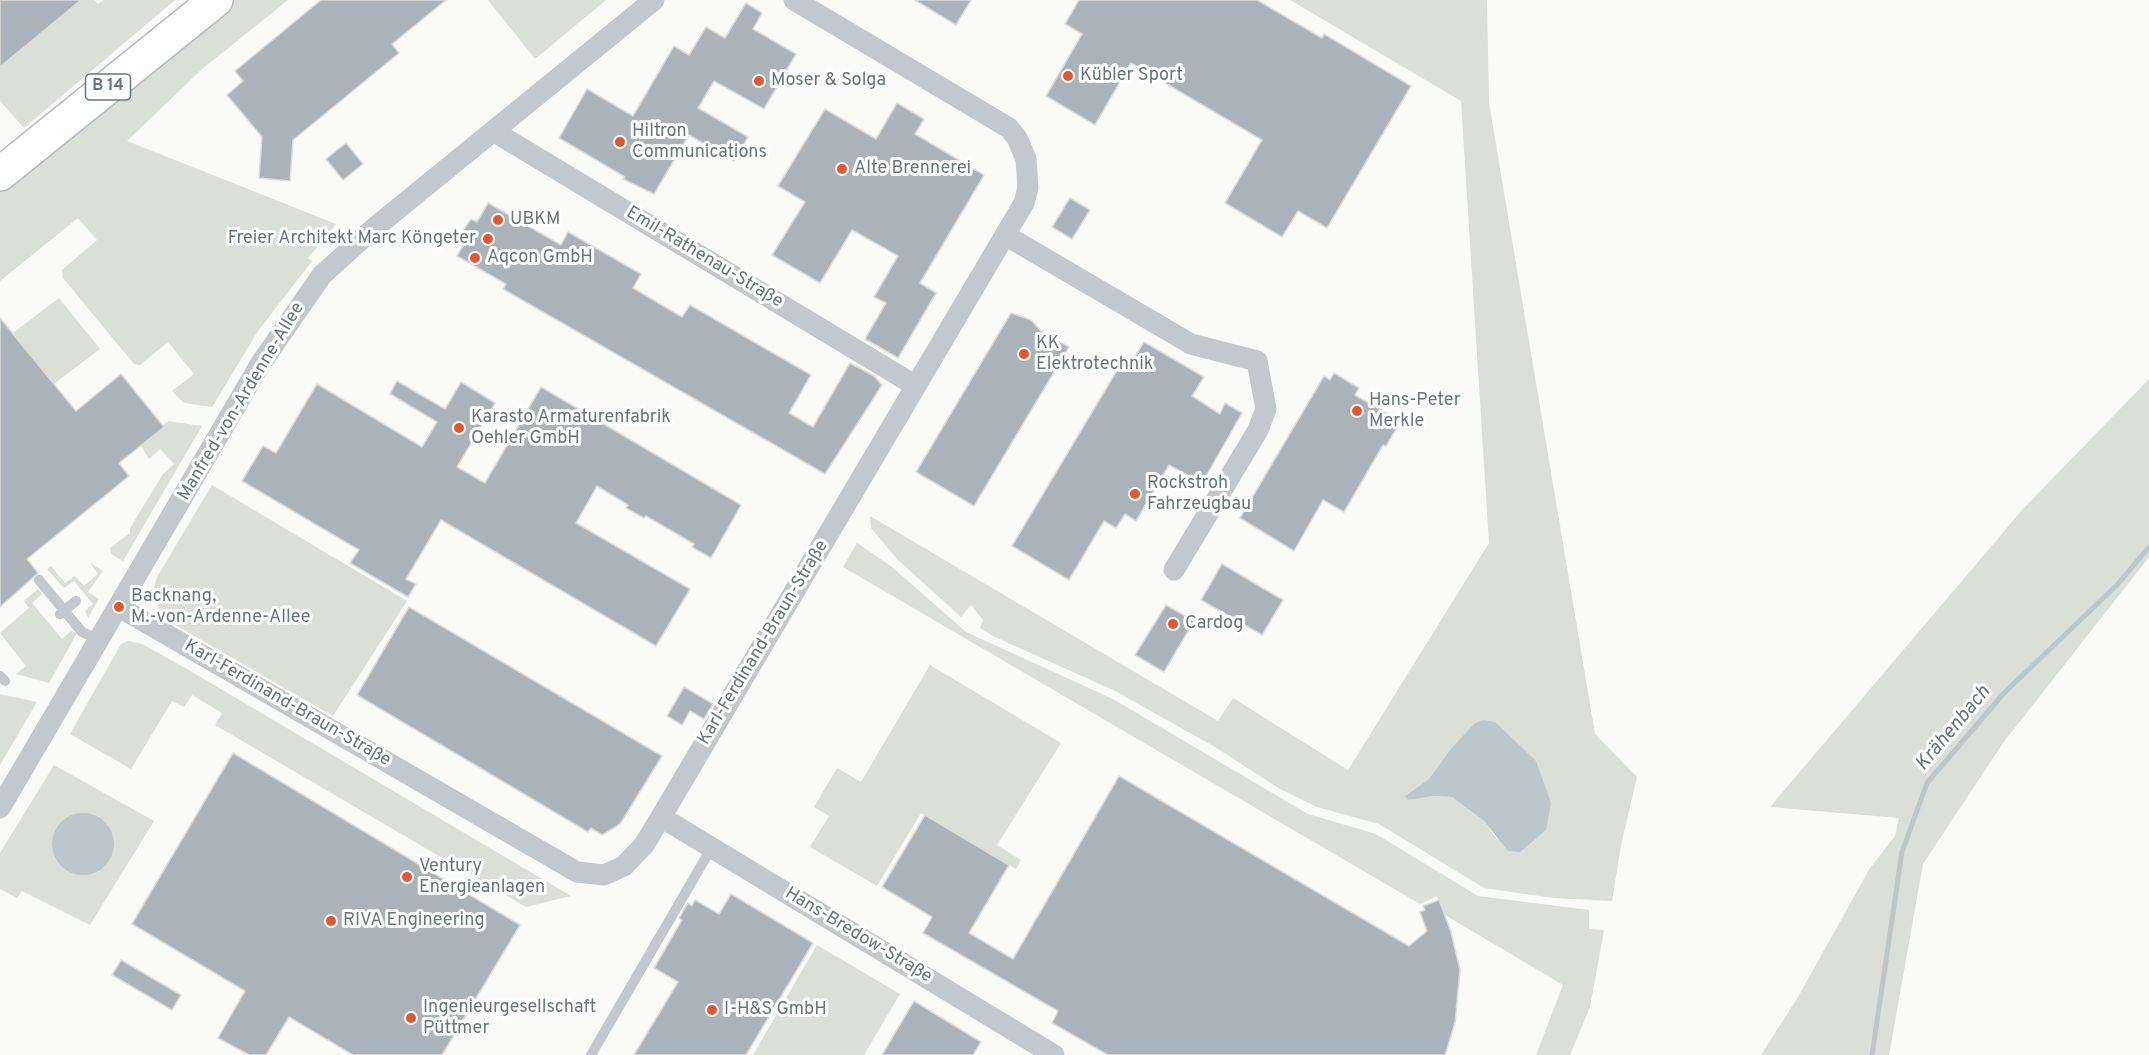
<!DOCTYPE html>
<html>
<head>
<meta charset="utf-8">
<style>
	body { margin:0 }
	canvas { display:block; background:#fafaf8 }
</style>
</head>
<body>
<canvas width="2149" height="1055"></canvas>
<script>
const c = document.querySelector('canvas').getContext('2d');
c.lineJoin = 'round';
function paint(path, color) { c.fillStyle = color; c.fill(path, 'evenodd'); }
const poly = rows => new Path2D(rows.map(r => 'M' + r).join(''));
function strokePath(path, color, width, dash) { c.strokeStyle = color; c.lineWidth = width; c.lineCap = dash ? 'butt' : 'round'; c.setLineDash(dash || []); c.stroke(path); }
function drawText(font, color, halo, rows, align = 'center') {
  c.font = font + ' Overpass,sans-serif'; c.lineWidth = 6; c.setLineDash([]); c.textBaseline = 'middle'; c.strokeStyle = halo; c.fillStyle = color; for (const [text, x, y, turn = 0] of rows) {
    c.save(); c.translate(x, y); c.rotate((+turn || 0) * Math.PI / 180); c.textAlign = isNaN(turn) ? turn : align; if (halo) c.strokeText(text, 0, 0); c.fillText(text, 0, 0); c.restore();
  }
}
const green = poly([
	[81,0,94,0,98,4,104,0,175,0,24,128,0,101,0,67],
	[233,0,288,0,201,70,127,141,336,224,308,258,312,261,258,331,212,407,184,403,172,391,194,374,168,342,140,365,134,364,63,278,62,270,97,240,78,218,0,281,0,192],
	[488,0,606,0,535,59],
	[1290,0,1487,0,1489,103,1595,734,1637,777,1621,845,1612,901,1553,898,1484,888,1379,824,1317,807,1280,789,1215,747,1115,691,993,636,980,628,983,620,971,605,961,617,898,560,871,528,870,516,1218,721,1233,698,1348,770,1489,543,1461,101],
	[1474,724,1498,841,1484,821,1452,797,1433,796,1408,799,1406,795,1429,779],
	[59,298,100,349,54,384,13,333],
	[2149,379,2149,557,2003,743,1923,864,1889,1055,1761,1055,1798,997,1870,868,1895,836,1899,818,1770,807,2023,509],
	[168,421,202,426,123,561,111,554,110,548,130,533,130,528,163,474,174,464,160,449,149,459,141,446],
	[212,485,407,601,333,716,160,616,154,588,157,577],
	[857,543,892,567,966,632,1113,699,1308,814,1376,834,1478,896,1589,910,1589,929,1604,930,1590,1007,1570,1055,1536,1055,1563,985,1445,915,1437,896,1420,904,843,567],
	[90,563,103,571,88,592,99,599,88,618,85,611,93,604,74,581,64,588,47,569,51,566,65,583,75,576,84,586,98,574],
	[38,589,42,594,32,603,62,639,71,631,77,633,49,683,16,674,26,666,0,633,29,608,24,601],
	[128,641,142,644,187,669,571,896,526,907,215,725,222,713,192,695,184,707,172,701,131,769,70,734,121,644],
	[930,665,1061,743,997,845,1021,860,1016,869,921,813,877,886,810,847,829,816,814,807,837,768,861,782],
	[0,694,37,702,0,765],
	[54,765,154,821,90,925,22,891,17,898,0,889,0,853],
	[817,945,900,994,864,1055,753,1055]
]);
const water = poly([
	[1483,720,1495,722,1536,761,1551,803,1546,830,1520,852,1508,851,1484,821,1452,797,1433,796,1408,800,1405,796,1429,779,1451,749,1474,724],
	'52 844a31 31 0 1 1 62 0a31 31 0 1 1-62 0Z'
]);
const stream = poly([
	[1872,1055,1902,852,1927,783,2004,693,2117,585,2149,547]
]);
const building = poly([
	[0,0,81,0,0,67,0,0],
	[321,0,446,0,392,44,399,53,293,140,290,181,259,178,262,137,227,95,243,81,235,71,321,0],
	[915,0,971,0,956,25,915,0],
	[1079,0,1257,0,1322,38,1324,34,1411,86,1327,228,1298,211,1282,237,1225,203,1262,140,1131,63,1095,125,1046,96,1082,34,1065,24,1079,0],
	[746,3,762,13,753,29,796,54,764,109,714,81,698,108,748,137,734,161,689,135,654,194,623,179,625,177,559,138,587,89,633,116,674,46,689,55,706,27,725,38,746,3],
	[897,103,924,119,915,134,984,175,920,283,936,293,898,358,865,339,886,303,874,297,898,256,852,230,820,283,772,255,805,202,778,186,825,109,876,139,897,103],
	[346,143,363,164,343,180,326,159,346,143],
	[1070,198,1090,210,1072,239,1052,227,1070,198],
	[488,203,561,245,568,232,641,274,633,288,682,317,690,305,811,375,789,413,813,427,850,363,874,376,882,385,825,474,503,289,506,284,457,256,469,236,462,232,471,219,477,222,488,203],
	[1011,313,1031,320,1041,331,1069,347,974,506,916,472,1011,313],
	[0,318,76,411,121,374,164,427,119,463,129,476,27,559,38,573,0,607,0,318],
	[1144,342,1204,377,1192,396,1220,414,1225,403,1242,413,1202,483,1169,465,1136,521,1125,514,1116,528,1104,521,1069,580,1012,546,1125,357,1132,361,1144,342],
	[1334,373,1359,388,1355,395,1401,421,1386,446,1383,445,1344,512,1323,500,1294,551,1240,518,1324,376,1330,380,1334,373],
	[397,381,445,409,461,382,495,403,457,467,485,483,541,387,741,505,711,558,692,547,694,544,646,516,644,518,626,508,628,505,597,486,576,523,690,589,656,646,441,520,406,579,416,584,408,597,350,563,359,550,242,481,263,446,276,453,317,384,422,447,437,422,390,394,397,381],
	[1222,564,1283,600,1262,635,1201,600,1222,564],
	[1166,605,1194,621,1164,672,1135,655,1166,605],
	[409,607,662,756,620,824,602,835,591,828,588,832,357,695,409,607],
	[684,687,713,704,704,719,690,711,682,725,667,716,684,687],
	[233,753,520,925,442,1055,353,1055,289,1017,266,1055,249,1055,218,1038,245,991,132,924,233,753],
	[1119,776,1409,946,1427,931,1420,912,1425,910,1423,906,1439,900,1451,932,1460,970,1455,1023,1445,1055,1108,1055,1052,1023,1058,1011,923,933,932,917,882,887,925,815,1009,865,969,933,1013,959,1119,776],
	[731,894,813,943,746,1055,634,1055,678,982,654,968,682,920,679,918,688,903,692,906,695,900,719,914,731,894],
	[121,960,181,995,172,1010,112,975,121,960],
	[914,1001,981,1042,973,1055,882,1055,914,1001]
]);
const service = poly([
	[39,580,82,632,100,640],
	[60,614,76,601],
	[0,676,5,681],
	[591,1055,712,847]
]);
const minor = poly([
	[493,131,916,386],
	[1005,235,1191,344,1257,361,1266,409,1258,430,1174,570],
	[119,607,577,872,604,875,624,866,644,845,661,817,1024,203,1028,188,1026,159,1017,138,1009,128,794,0],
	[0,808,261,363,322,275,373,229,654,0],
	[661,817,1054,1055]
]);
const primary = poly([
	[0,174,216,0]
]);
const markers = [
	[1068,76,6,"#e4572e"],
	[759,81,6,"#e4572e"],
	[620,142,6,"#e4572e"],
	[842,169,6,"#e4572e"],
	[498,220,6,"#e4572e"],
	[488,239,6,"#e4572e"],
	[475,258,6,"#e4572e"],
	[1024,354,6,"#e4572e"],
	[1357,411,6,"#e4572e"],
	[459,428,6,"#e4572e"],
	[1135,494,6,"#e4572e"],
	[119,607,6,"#e4572e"],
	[1173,624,6,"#e4572e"],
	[407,877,6,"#e4572e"],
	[331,921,6,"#e4572e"],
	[712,1010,6,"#e4572e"],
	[411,1018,6,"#e4572e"]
];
const shields = [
	[108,87,45]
];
const shieldNames = [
	["B 14",108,87]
];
const poiNames = [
	["Kübler Sport",1080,76],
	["Moser & Solga",771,81],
	["Hiltron",632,132],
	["Communications",632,153],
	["Alte Brennerei",854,169],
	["UBKM",510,220],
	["Freier Architekt Marc Köngeter",476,239,"right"],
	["Aqcon GmbH",487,258],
	["KK",1036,344],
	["Elektrotechnik",1036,365],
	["Hans-Peter",1369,401],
	["Merkle",1369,422],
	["Karasto Armaturenfabrik",471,418],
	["Oehler GmbH",471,439],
	["Rockstroh",1147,484],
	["Fahrzeugbau",1147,505],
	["Backnang,",131,597],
	["M.-von-Ardenne-Allee",131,618],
	["Cardog",1185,624],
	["Ventury",419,867],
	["Energieanlagen",419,888],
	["RIVA Engineering",343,921],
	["Ingenieurgesellschaft",423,1008],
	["Püttmer",423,1029],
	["I-H&S GmbH",724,1010]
];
const streetNames = [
	["Emil-Rathenau-Straße",704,258,31],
	["Manfred-von-Ardenne-Allee",242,402,-59],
	["Karl-Ferdinand-Braun-Straße",764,643,-59],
	["Karl-Ferdinand-Braun-Straße",287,704,30],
	["Hans-Bredow-Straße",858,936,31]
];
const waterNames = [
	["Krähenbach",1954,729,-50]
];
paint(green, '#dadfd7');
paint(water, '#bbc7cb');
strokePath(stream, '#bbc7cb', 5);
paint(building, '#aab3b9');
strokePath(building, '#dcdcda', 1.5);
strokePath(primary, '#b5babe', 36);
strokePath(service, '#c3c8cc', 10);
strokePath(minor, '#c3c8cc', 21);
strokePath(primary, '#fff', 33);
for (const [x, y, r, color] of markers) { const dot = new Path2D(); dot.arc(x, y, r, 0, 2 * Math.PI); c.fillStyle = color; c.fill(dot); strokePath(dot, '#fff', 2); }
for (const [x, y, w] of shields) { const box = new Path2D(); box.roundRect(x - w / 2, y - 13, w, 26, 4.5); c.fillStyle = '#fff'; c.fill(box); strokePath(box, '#657683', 1.5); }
drawText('bold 16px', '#657683', null, shieldNames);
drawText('18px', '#657683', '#fff', poiNames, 'left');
drawText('18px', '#657683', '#fff', streetNames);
drawText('italic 20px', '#60757c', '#fff', waterNames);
</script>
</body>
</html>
